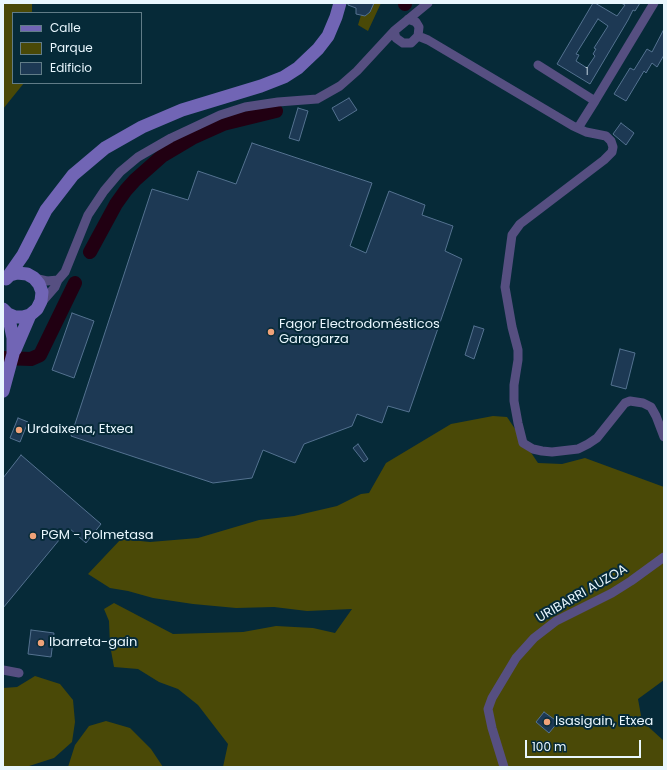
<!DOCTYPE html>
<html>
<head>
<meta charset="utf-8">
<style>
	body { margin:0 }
	#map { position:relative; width:667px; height:770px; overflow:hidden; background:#062a38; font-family:Poppins,sans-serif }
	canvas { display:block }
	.frame { position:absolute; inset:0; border:4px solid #e9f7fe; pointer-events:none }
	.legend { position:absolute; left:12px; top:12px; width:130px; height:72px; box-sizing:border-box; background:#062a38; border:1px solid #617c87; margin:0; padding:5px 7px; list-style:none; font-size:12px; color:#e9f7fe }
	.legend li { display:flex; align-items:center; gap:8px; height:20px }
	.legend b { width:20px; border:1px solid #617c87 }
	.scale { position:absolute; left:525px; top:740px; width:116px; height:18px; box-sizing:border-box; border:2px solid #e9f7fe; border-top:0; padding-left:5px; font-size:12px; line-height:14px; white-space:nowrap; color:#e9f7fe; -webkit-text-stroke:3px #062a38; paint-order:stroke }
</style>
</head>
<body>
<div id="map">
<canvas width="667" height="770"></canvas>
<div class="frame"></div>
<ul class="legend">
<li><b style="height:5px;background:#7165b5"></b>Calle</li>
<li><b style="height:11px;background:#4a4907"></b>Parque</li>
<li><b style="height:11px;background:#1d3954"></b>Edificio</li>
</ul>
<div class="scale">100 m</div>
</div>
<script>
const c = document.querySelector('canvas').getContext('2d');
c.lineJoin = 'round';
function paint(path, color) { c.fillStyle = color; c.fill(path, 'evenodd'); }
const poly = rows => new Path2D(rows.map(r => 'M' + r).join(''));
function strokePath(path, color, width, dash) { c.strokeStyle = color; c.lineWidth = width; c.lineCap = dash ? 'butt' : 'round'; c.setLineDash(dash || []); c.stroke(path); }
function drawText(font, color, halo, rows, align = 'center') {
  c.font = font + ' Poppins,sans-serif'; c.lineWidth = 4; c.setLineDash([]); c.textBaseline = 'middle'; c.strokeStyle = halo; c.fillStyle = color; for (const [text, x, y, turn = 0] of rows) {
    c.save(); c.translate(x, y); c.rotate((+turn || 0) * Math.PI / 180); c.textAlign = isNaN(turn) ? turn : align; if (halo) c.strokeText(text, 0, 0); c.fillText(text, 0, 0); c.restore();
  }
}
const green = poly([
	[3,3,32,3,32,13,13,13,13,83,24,83,3,109],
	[374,3,381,3,368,31,358,25,361,15,365,16,370,12],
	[493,416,507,417,538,463,562,464,585,458,664,487,664,680,638,699,642,721,664,741,664,767,223,767,228,744,198,705,178,689,159,682,138,669,114,667,110,645,109,621,104,609,114,603,173,634,243,632,276,626,313,628,335,633,352,609,307,611,274,607,236,608,193,604,153,598,128,591,110,588,88,574,121,539,150,542,198,538,259,520,294,516,337,506,361,494,369,493,386,463,451,424],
	[35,676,60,684,73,700,75,722,72,742,54,758,26,767,3,767,3,688,17,687],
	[106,721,130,728,151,749,163,767,68,767,75,745,89,726]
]);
const river = poly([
	[405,4,405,3],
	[90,252,116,204,126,190,135,180,162,156,194,137,223,124,276,111],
	[3,358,31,359,40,355,75,283]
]);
const building = poly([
	[348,3,374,3,370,12,365,16,356,14,356,8,348,5,348,3],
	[593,3,595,3,617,16,625,5,621,3,640,3,635,11,633,10,628,20,590,84,557,64,593,3],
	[598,19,608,26,594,48,596,49,593,54,595,56,587,68,576,61,579,55,576,54,598,19],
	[664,29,664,55,657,67,652,63,646,73,644,71,626,101,614,94,630,68,634,70,647,49,652,52,664,29],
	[349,98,357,110,339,121,332,108,349,98],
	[298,108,308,111,299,141,289,138,298,108],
	[621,123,634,133,626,145,613,134,621,123],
	[252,143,372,183,350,246,366,253,389,191,425,205,422,215,453,226,445,251,462,259,409,412,388,406,382,423,357,414,352,426,304,444,295,463,263,450,252,478,213,483,71,436,152,189,188,200,198,171,236,184,252,143],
	[72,313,94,321,74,378,52,370,72,313],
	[474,326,484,329,474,359,465,355,474,326],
	[620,349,635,353,626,389,611,385,620,349],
	[18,418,28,422,20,442,10,438,18,418],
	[358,444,368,459,364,462,353,448,358,444],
	[21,455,101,524,86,543,69,528,3,608,3,478,21,455],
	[31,630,54,633,51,657,28,654,31,630],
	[544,712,558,722,549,733,536,722,544,712]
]);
const street = poly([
	[394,31,396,38,403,43,411,43,418,36,419,27,416,22,408,19],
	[418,36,428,40,573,126,586,132,606,136,611,141,613,147,612,152,604,160,520,224,512,235,505,287,512,327,518,350,518,360,514,385,514,401,518,423,523,443,533,449,542,451,552,452,578,449,588,444,597,438,625,403,630,401,643,403,651,407,656,416,664,437],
	[538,65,595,101,578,128],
	[595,101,654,3],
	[34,278,47,281,58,280],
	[41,303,55,287,58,280,65,272,88,215,104,191,120,172,138,157,171,138,220,115,245,107,278,102,317,99,340,86,357,71,394,31,428,3],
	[3,670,19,673],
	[504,767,492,728,488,709,492,698,516,658,534,638,556,621,612,593,631,581,664,557]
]);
const secondary = poly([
	[7,278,23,255,46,210,73,175,105,148,142,127,182,110,261,86,284,77,298,68,318,49,328,36,336,17,340,3],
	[3,309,8,314,15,317,23,317,30,315,37,309,41,301,42,292,39,284,34,278,27,274,17,273,10,275,6,279],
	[15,350,30,315],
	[3,391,13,354,13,338,8,314]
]);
const markers = [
	[271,332,4,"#f0a279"],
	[19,430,4,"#f0a279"],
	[33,536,4,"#f0a279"],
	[41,643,4,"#f0a279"],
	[547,722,4,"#f0a279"]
];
const numberNames = [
	["1",587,72]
];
const poiNames = [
	["Fagor Electrodomésticos",279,325],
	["Garagarza",279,340],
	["Urdaixena, Etxea",27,430],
	["PGM - Polmetasa",41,536],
	["Ibarreta-gain",49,643],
	["Isasigain, Etxea",555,722]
];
const streetNames = [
	["URIBARRI AUZOA",582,594,-30]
];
paint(green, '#4a4907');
strokePath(river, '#210012', 14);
paint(building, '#1d3954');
strokePath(building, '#547290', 1);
strokePath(street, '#564f81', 9);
strokePath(secondary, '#7165b5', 13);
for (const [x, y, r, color] of markers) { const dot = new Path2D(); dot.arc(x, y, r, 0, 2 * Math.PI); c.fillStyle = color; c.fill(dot); strokePath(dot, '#062a38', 1.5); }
drawText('11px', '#b6c8d4', null, numberNames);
drawText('13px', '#e9f7fe', '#062a38', poiNames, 'left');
drawText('13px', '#e9f7fe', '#062a38', streetNames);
</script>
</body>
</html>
